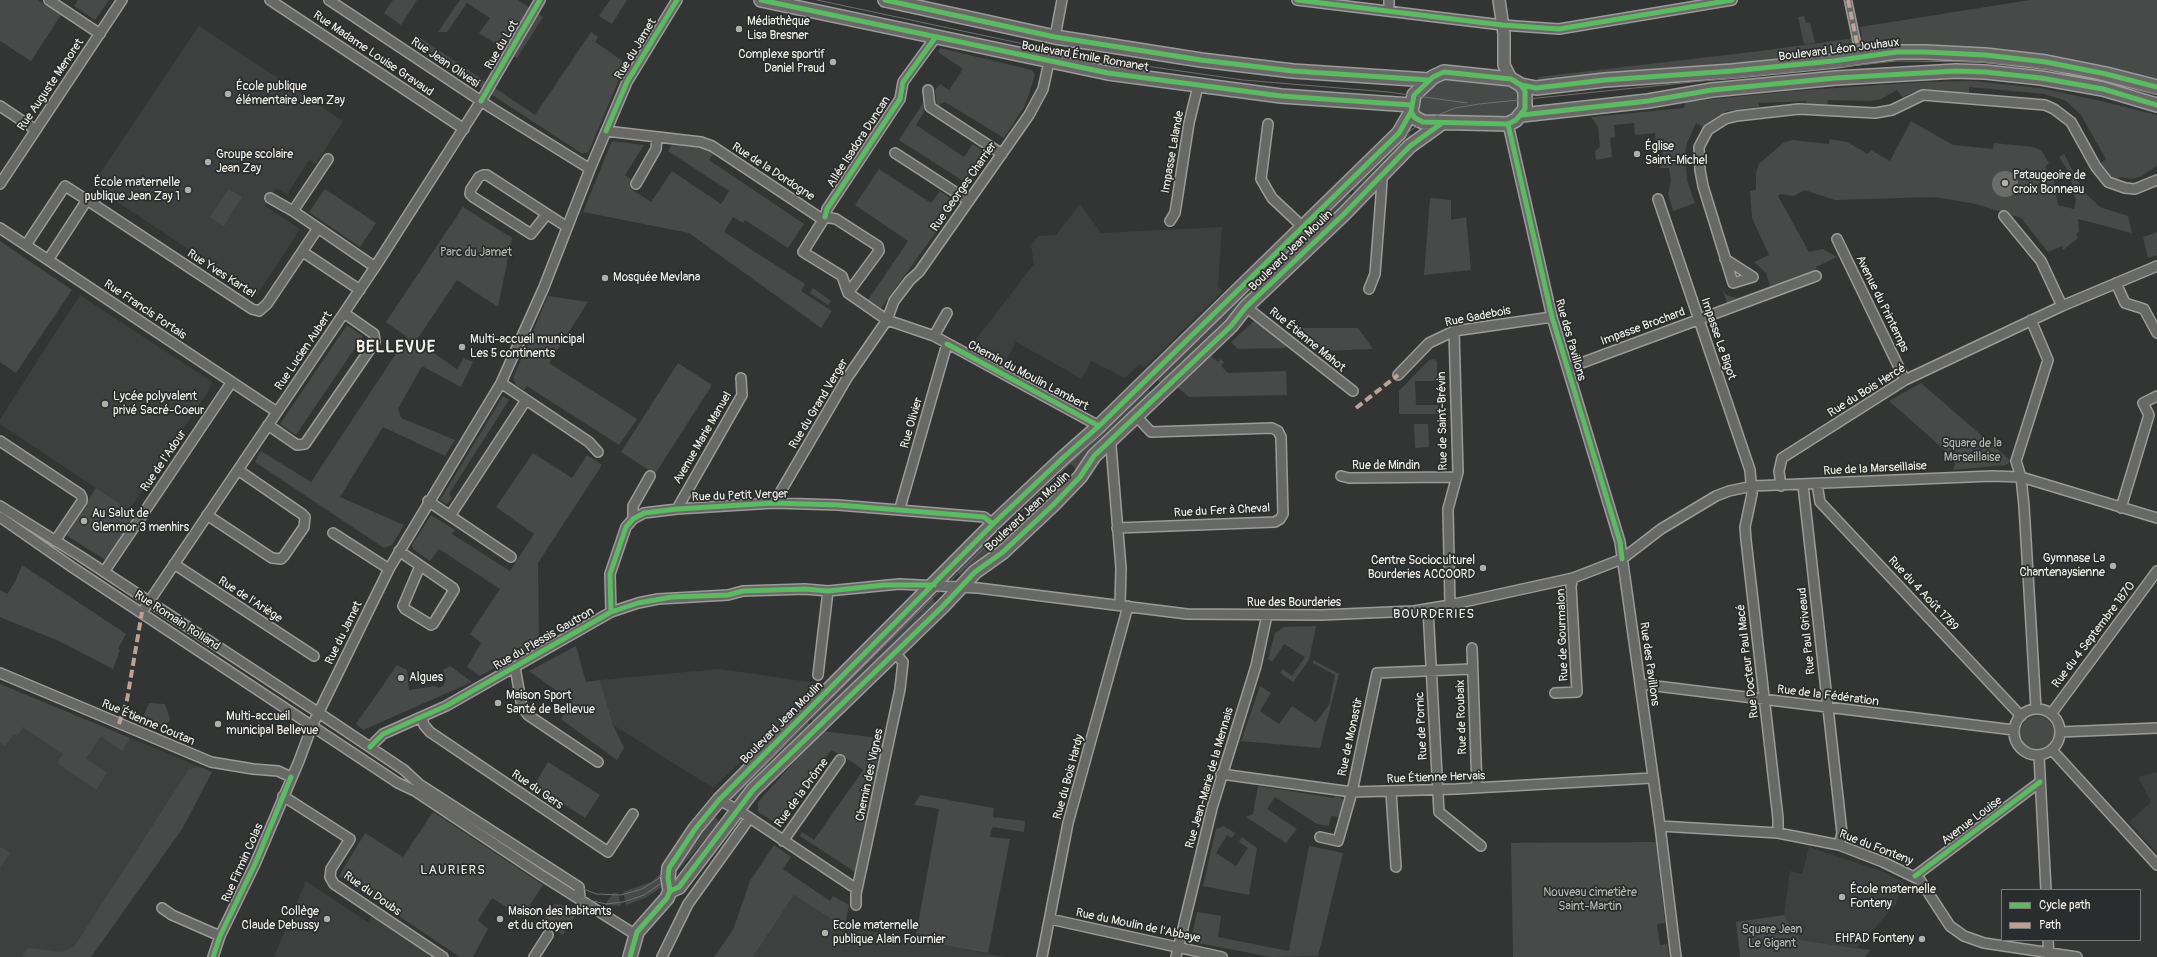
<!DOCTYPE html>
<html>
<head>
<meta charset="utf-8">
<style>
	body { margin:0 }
	#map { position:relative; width:2157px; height:957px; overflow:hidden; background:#333434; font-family:Pangolin,sans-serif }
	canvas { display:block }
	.legend { position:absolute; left:2001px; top:889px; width:140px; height:52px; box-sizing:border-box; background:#2a2d2e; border:1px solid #7b7b78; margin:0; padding:5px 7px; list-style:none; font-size:12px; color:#f4f1e8 }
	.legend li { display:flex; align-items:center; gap:8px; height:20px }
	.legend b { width:20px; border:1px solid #7b7b78 }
</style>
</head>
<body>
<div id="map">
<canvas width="2157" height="957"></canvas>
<ul class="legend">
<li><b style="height:5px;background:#5cba63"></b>Cycle path</li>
<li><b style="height:5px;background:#bda197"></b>Path</li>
</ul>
</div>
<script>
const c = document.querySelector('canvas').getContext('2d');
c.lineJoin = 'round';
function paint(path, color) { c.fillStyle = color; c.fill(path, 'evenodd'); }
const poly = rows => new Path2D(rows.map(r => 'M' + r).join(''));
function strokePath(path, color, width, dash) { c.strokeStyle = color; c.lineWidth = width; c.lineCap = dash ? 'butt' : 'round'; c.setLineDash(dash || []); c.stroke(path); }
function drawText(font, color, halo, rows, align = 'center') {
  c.font = font + ' Pangolin,sans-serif'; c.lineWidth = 3.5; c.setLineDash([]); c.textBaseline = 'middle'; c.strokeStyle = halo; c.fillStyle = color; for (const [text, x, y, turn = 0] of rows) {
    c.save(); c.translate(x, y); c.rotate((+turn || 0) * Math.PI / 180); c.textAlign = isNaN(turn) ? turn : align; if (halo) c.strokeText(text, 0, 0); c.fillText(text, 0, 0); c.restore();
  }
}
const built = poly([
	[199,26,343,121,316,164,309,160,287,195,276,188,265,206,300,229,257,295,92,185],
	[1080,204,1101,233,1222,227,1218,286,1223,291,1144,368,1140,364,1125,378,1091,361,1082,379,1016,342,1001,369,967,351,1034,264,1031,246,1038,236,1056,235],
	[80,295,212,382,209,390,129,510,0,424,0,419],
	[720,669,823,684,713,788,613,725,600,680],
	[0,684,212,772,182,829,91,957,0,957],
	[2157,772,2157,853,2129,822,2151,802,2138,777],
	[1809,847,1884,872,1903,882,1896,904,1857,948,1800,940,1784,915,1790,871,1802,874],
	[306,881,368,922,372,916,434,957,274,957],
	[794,895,841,925,1005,957,753,957]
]);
const green = poly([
	[0,0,38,0,61,15,31,61,0,41],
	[78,0,109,0,95,20,74,6],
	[393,0,417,0,401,25,384,13],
	[460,0,518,0,543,17,517,58,479,33,490,18,467,3,447,32,438,32],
	[610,0,627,0,612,24,599,16],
	[2030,0,2157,0,2157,81,2107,67,2051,57,1998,50,1929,46,1883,47,1833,55,1539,84,1538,77,1760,51,1862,37,1860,27],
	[1804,16,1806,23,1810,22,1815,43,1804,44,1798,17],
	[591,32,598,37,595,42,626,63,588,153,581,153,416,45,419,37,535,115],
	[940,48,1032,70,1035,75,1029,94,1024,107,1004,138,945,102,937,106,935,90,940,84,949,90,963,69,938,52],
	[1442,78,1511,84,1521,94,1521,106,1515,114,1506,118,1426,117,1422,115,1418,108,1420,97,1436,81],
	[1972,81,2040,88,2101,101,2157,115,2157,166,2142,176,2132,179,2120,177,2116,182,2098,165,2106,159,2081,115,2066,101,2044,94,1969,87,1969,93,1925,90,1914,92,1902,97,1897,90,1881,99,1871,101,1828,100,1827,106,1807,106,1806,101,1759,103,1759,107,1727,111,1717,116,1704,128,1696,123,1687,143,1685,155,1687,180,1695,203,1673,211,1668,194,1671,180,1669,168,1660,168,1659,160,1663,159,1662,150,1656,151,1655,133,1635,135,1634,123,1614,125,1615,137,1610,138,1612,157,1596,160,1595,151,1600,147,1598,127,1591,117,1684,108,1685,102,1793,91,1923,82],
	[923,103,924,112,916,125,964,157,973,144,987,154,988,160,969,185,899,140],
	[1911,121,1953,145,1993,149,1994,143,2033,147,2041,150,2049,163,2045,167,2054,181,2058,205,2074,209,2076,201,2070,174,2059,157,2064,154,2084,192,2100,207,2128,216,2132,233,2078,219,2079,232,2076,234,2078,238,2063,250,2062,246,2048,252,2021,218,1976,204,1935,197,1835,200,1804,190,1794,196,1780,194,1778,196,1809,252,1823,249,1837,257,1816,267,1817,272,1728,305,1722,289,1726,295,1737,298,1770,286,1766,273,1754,262,1769,255,1752,218,1750,191,1756,190,1756,173,1759,164,1783,143,1792,140,1829,144,1830,139,1847,142,1868,154,1871,150,1890,161],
	[1406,130,1415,140,1357,194,1349,187],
	[612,141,644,145,625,175,632,180,631,189,651,202,672,171,721,204,729,191,668,151,672,145,704,148,714,153,709,160,804,224,788,248,745,220,743,223,733,217,724,232,805,284,801,291,832,311,821,328,689,233,583,212],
	[879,169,931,203,940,191,954,201,955,206,881,308,868,300,908,241,855,205],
	[229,189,242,197,224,226,210,217],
	[325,189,376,223,360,247,309,212],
	[1346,190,1353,197,1255,294,1247,287],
	[1430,198,1451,200,1451,220,1466,217,1471,270,1424,275],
	[463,207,512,238,498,307,457,280,416,341,457,369,464,358,473,362,461,387,422,366,398,409,401,418,455,440,445,456,383,427,340,497,404,525,392,545,384,548,255,462,261,451,311,482,407,337,386,322],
	[2157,232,2157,255,2148,258,2143,237],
	[0,241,72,290,16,373,0,362],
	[813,288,831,301,828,305,810,293],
	[1244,290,1251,297,1162,385,1155,377],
	[548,296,588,302,549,363,637,419,619,445,527,386,524,390,516,385,513,378],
	[1255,320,1285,343,1285,348,1238,349,1231,342],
	[347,325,363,336,296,435,280,424],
	[1291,328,1358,328,1373,349,1322,351],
	[1210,355,1218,362,1221,359,1224,362,1221,366,1228,373,1286,371,1287,395,1189,397,1177,387],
	[1435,359,1437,362,1437,381,1415,381,1416,405,1438,405,1438,414,1399,414,1399,391,1429,360],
	[678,363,712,385,655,474,621,452],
	[1921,383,2011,461,2006,465,1953,470,1956,460,1889,401],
	[1146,387,1153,394,1079,472,1066,459],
	[503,396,509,400,449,494,452,498,447,504,440,500],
	[1414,424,1428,424,1429,447,1415,448],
	[533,453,572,478,587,455,602,465,538,563,539,644,480,676,467,667,481,643,470,634,500,589,439,549,430,561,413,549,412,545,431,515,455,530,452,534,510,571,534,534,496,507],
	[96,488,137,515,107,561,66,535],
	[985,538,999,552,964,579,957,571,967,561],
	[22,565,126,634,118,649,120,650,113,669,59,641,0,617,0,590,7,594,15,582],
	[931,597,938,605,816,724,809,717],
	[1316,626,1309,660,1293,682,1280,673,1283,669,1292,676,1305,657,1284,644,1272,662,1268,659,1275,633,1284,627],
	[576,646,586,682,600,680,613,725,624,748,617,760,561,719,572,702,529,671],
	[1313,660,1339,674,1320,748,1241,741,1260,686,1271,693,1260,711,1279,724,1292,706,1316,722,1329,705,1335,675,1313,663],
	[397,665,407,670,409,690,435,686,439,688,444,685,446,679,443,670,450,666,472,682,363,730,356,724],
	[0,684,130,738,122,751,101,736,86,758,107,773,96,790,57,763,63,754,23,727,17,736,14,734,5,746,0,742],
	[149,703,165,704,170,719,164,729,143,717],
	'2020 733a17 17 0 1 1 34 0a17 17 0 1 1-34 0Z',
	[805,720,813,727,737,802,729,795],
	[822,731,886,739,858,874,800,836,802,832,814,840,863,770,851,761,831,750,778,824,758,812,758,802],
	[548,762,600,795,585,818,534,785],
	[200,767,212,772,182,829,91,957,22,957,28,948,62,952,74,947,189,769],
	[1258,786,1334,798,1335,796,1342,798,1345,804,1340,817,1331,816,1329,826,1317,824,1275,797,1267,809,1297,829,1286,843,1246,817,1253,814],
	[920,795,994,808,993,817,1025,821,1024,832,993,827,991,831,990,837,1010,839,988,953,915,940,939,809,914,805],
	[433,812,543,885,522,917,492,898,478,920,488,929,473,957,460,957,339,876,365,833,403,857],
	[710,813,720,822,673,876,674,869],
	[1224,826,1235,833,1232,838,1227,835,1216,853,1236,866,1248,848,1239,842,1242,837,1257,848,1249,895,1203,886,1216,829],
	[1656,842,1665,923,1657,924,1660,945,1667,944,1669,957,1513,957,1511,843],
	[774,845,791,857,783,869,830,901,833,896,849,905,845,925,841,925,794,895,753,957,714,957,733,930,750,881],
	[1309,846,1343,853,1318,956,1271,957,1198,943,1192,934,1197,912,1221,916,1218,937,1289,951],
	[1,847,10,853,0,868,0,848],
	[666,869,662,887,645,898,626,905,623,892,651,882],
	[613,893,618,893,621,906,605,905],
	[555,904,563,905,577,913,563,935,542,921],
	[1784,915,1800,940,1870,950,1865,957,1740,957,1736,922]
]);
const water = poly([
	'1992 184a13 13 0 1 1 26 0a13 13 0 1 1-26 0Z'
]);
const pedestrian = poly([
	[1848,0,1857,43]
]);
const minor = poly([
	[49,0,100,34],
	[270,0,464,129],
	[329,0,490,107,590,169],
	[1297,0,1502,25,1559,29,1732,0],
	[1389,0,1389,11],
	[1055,37,1062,0],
	[928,90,930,107,1002,154],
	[0,106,36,130],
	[1268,124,1261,179,1272,198,1303,227],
	[1508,124,1552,317,1620,542,1660,826,1676,957],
	[606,131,701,142,712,146,819,217,825,217,803,252,842,276,848,293,887,320,934,336,1099,426],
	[895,153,969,201],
	[0,184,122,0],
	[636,184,656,149,657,138],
	[270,198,293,211],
	[1658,199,1750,470,1752,494,1745,527,1746,540,1778,818,1778,833],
	[547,214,531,234,473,197,470,194,471,189,479,177,483,175,487,175,567,227],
	[2004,216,2041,261,2062,306],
	[1170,221,1175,213,1189,123,1198,86],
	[0,228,277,412],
	[318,228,375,267],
	[1837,239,1905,380],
	[26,245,65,186,87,200],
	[303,252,360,290],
	[1725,259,1753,277,1733,283,1703,186,1700,170,1699,147,1708,130,1725,119,1737,116,1799,109,1875,113,1892,110,1923,95,2045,105,2054,109,2071,122,2096,167,2108,182,2125,188,2135,189,2157,180],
	[48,260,87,200,252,309,259,311,267,304,318,228,293,211,328,159],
	[2116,283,2125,303,2144,309,2157,333],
	[1369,289,1375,274,1381,196,1382,179,1379,176],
	[848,293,879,251,878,246,836,219,825,217,827,209,900,99,903,82,935,38],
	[1246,307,1353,391],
	[2031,320,2048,360,2016,461,2021,477,2024,506,2036,709],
	[934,336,947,313],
	[1568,368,1816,276],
	[1398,375,1429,343,1454,331,1552,317],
	[501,383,589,442,598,452],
	[268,425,297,445,305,444,375,342,374,334,344,313],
	[0,441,80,494,82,498,82,501,55,541],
	[1108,442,1111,446,1121,568,1120,605],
	[1341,476,1349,478,1455,477],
	[1817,484,1820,502,2021,716],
	[1803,485,1842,833,1839,845],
	[1781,486,1779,471,1782,458,1905,380,2062,306,2157,266],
	[428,501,511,557],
	[774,503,847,378,887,320,894,301,910,280,919,272,1029,115,1043,89,1049,62],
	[0,506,80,556,319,713,404,770,419,784,579,887,580,898],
	[900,508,947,344],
	[2121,508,2149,415,2143,403,2157,396],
	[677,509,742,395,741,378],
	[207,515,272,558,281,559,284,556,304,527,305,517,302,514,238,470],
	[450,516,526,400],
	[0,517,72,567,398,783,415,791,541,875,636,935],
	[633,519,633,506,650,476],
	[1117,528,1275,522,1280,519,1283,514,1281,437,1278,431,1272,428,1151,432,1136,416],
	[333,533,389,569],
	[399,551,453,588,454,590,433,624,431,625,405,609,403,606,420,566],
	[174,564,314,656],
	[104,572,231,383],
	[1450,605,1448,509,1458,472,1454,331],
	[1428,609,1439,812,1481,846],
	[142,612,375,267,481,101,540,0],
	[611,612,610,574,626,527,633,519,644,513,677,509,774,503,838,505,984,517,993,524],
	[1472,648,1477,788],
	[515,667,522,707,528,715,598,762],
	[0,673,211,762,253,769,278,771,291,777],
	[818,675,828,591],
	[1640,684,2014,730],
	[1555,693,1577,692,1571,586,1573,578],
	'2014 732a23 23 0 1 1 46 0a23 23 0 1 1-46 0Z',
	[2051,714,2157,571],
	[422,717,424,725,430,732,608,852,633,814],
	[2060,732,2157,728],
	[370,747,383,734,446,706,611,612,638,603,658,599,728,595,743,591,805,589,828,591,899,584,978,588,1187,614,1321,615,1414,611,1450,605,1573,578,1622,559,1661,529,1716,496,1729,491,1753,486,1992,476,2021,477,2157,518],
	[2052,750,2157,865],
	[2039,756,2046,890],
	[1221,774,1352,792,1456,789,1652,778],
	[1391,792,1396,867],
	[283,796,350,839,331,869,330,877,334,884,443,957],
	[719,800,738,810,852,886],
	[1660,826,1778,833,1839,845,1883,862,1920,880,1950,926,1964,936,1984,943,2077,957],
	[1320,837,1338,841,1352,792,1377,673,1472,669],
	[783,841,840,760],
	[1915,876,2040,782],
	[856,905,856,894,900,689,903,662,895,653],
	[162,908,172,915,220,936],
	[1050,919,1222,957],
	[2048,940,2049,957],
	[213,957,220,936,255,864,299,761,312,726,389,569,501,383,544,287,590,169,627,82,677,0],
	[534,957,548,935],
	[662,957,688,904,749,819],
	[1042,957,1068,823,1128,606],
	[1176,957,1212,808,1256,666,1267,615]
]);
const tertiary = poly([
	[1499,0,1504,34,1504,65,1511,79]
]);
const primary = poly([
	[761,0,1108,73,1281,96,1411,105],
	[885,0,1055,37,1201,60,1293,71,1429,80],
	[1444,72,1511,79,1521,85,1525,91,1525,109,1516,120,1508,124,1423,122,1415,118,1411,112,1414,95,1433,77,1444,72],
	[1521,85,1536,88,1605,80,1732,71,1833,61,1897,52,1925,52,1985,55,2046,62,2106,74,2157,87],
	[1522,115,1648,101,1712,90,1836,78,1956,71,1985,72,2041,78,2103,89,2157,105],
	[670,891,679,887,753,790,943,606,975,572,1003,552,1053,505,1080,477,1094,456,1231,326,1246,307,1344,214,1410,146,1442,123],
	[630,957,637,932,667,898,670,891,668,878,669,868,695,829,719,800,993,524,1064,457,1099,426,1399,133,1411,112]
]);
const tram = poly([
	[817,0,1033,46,1125,63,1243,80,1388,92,1467,103],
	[35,529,128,593],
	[30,536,144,610,415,791],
	[350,739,419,784],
	[579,887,596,894,621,895,642,889,658,879,683,854,712,817,733,795,1376,162,1411,130,1431,118,1455,108,1479,104,1897,61,1978,62,2019,65,2085,75,2157,94],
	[580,898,606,904,623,902,644,895,660,884]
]);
const quiet = poly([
	[1848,0,1857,43],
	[1356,408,1398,375],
	[119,724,127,700,142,612]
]);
const cycleway = poly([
	[761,0,1108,73,1281,96,1411,105],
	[885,0,1055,37,1201,60,1293,71,1429,80],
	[1297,0,1502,25,1559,29,1732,0],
	[1444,72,1511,79,1521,85,1525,91,1525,109,1516,120,1508,124,1423,122,1415,118,1411,112,1414,95,1433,77,1444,72],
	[1521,85,1536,88,1605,80,1732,71,1833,61,1897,52,1925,52,1985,55,2046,62,2106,74,2157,87],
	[481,101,540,0],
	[1522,115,1648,101,1712,90,1836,78,1956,71,1985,72,2041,78,2103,89,2157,105],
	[1508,124,1552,317,1620,542,1622,559],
	[606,131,627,82,677,0],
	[825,217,827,209,900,99,903,82,935,38],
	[947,344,1099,426],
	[611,612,610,574,626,527,633,519,644,513,677,509,774,503,838,505,984,517,993,524],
	[370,747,383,734,446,706,611,612,638,603,672,597,728,595,743,591,805,589,828,591,884,585,934,585],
	[1915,876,2040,782],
	[670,891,679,887,753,790,943,606,975,572,1003,552,1053,505,1080,477,1094,456,1231,326,1246,307,1344,214,1410,146,1442,123],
	[213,957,220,936,255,864,291,777],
	[630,957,637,932,667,898,670,891,668,878,669,868,695,829,719,800,993,524,1064,457,1099,426,1399,133,1411,112]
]);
const markers = [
	[739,29,4,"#b0afa9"],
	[833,62,4,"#b0afa9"],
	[228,94,4,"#b0afa9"],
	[1637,154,4,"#b0afa9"],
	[208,162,4,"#b0afa9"],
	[2005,183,4,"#b0afa9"],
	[188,190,4,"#b0afa9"],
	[605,278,4,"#b0afa9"],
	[462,347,4,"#b0afa9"],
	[105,404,4,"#b0afa9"],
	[84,521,4,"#b0afa9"],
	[2113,566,4,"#b0afa9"],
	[1483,568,4,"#b0afa9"],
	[401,678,4,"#b0afa9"],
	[498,703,4,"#b0afa9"],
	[218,724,4,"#b0afa9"],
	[1842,897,4,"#b0afa9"],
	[327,919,4,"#b0afa9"],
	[500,919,4,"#b0afa9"],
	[825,933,4,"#b0afa9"],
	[1922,939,4,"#b0afa9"]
];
const poiNames = [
	["Médiathèque",747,22],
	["Lisa Bresner",747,36],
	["Complexe sportif",825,55,"right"],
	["Daniel Praud",825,69,"right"],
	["École publique",236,87],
	["élémentaire Jean Zay",236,101],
	["Église",1645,147],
	["Saint-Michel",1645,161],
	["Groupe scolaire",216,155],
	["Jean Zay",216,169],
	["Pataugeoire de",2013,176],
	["croix Bonneau",2013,190],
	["École maternelle",180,183,"right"],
	["publique Jean Zay 1",180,197,"right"],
	["Mosquée Mevlana",613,278],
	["Multi-accueil municipal",470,340],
	["Les 5 continents",470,354],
	["Lycée polyvalent",113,397],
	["privé Sacré-Coeur",113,411],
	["Au Salut de",92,514],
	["Glenmor 3 menhirs",92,528],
	["Gymnase La",2105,559,"right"],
	["Chantenaysienne",2105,573,"right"],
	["Centre Socioculturel",1475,561,"right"],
	["Bourderies ACCOORD",1475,575,"right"],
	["Algues",409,678],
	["Maison Sport",506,696],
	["Santé de Bellevue",506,710],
	["Multi-accueil",226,717],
	["municipal Bellevue",226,731],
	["École maternelle",1850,890],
	["Fonteny",1850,904],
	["Collège",319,912,"right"],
	["Claude Debussy",319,926,"right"],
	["Maison des habitants",508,912],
	["et du citoyen",508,926],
	["Ecole maternelle",833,926],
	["publique Alain Fournier",833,940],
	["EHPAD Fonteny",1914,939,"right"]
];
const streetNames = [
	["Rue du Lot",502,45,-60],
	["Rue du Jamet",636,49,-59],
	["Boulevard Léon Jouhaux",1839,50,-7],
	["Rue Madame Louise Gravaud",373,54,34],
	["Boulevard Émile Romanet",1085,57,10],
	["Rue Jean Olivesi",445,63,34],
	["Rue Auguste Menoret",51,85,-56],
	["Allée Isadora Duncan",859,142,-57],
	["Impasse Lalande",1173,152,-80],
	["Rue de la Dordogne",773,172,33],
	["Rue Georges Charrier",964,187,-55],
	["Boulevard Jean Moulin",1291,251,-44],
	["Rue Yves Kartel",221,274,33],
	["Avenue du Printemps",1882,304,64],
	["Rue Francis Portais",145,310,34],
	["Rue Gadebois",1478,317,-11],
	["Impasse Brochard",1643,327,-20],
	["Impasse Le Bigot",1718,339,71],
	["Rue Étienne Mahot",1307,340,39],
	["Rue des Pavillons",1570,340,74],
	["Rue Lucien Aubert",304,351,-56],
	["Chemin du Moulin Lambert",1028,376,28],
	["Rue du Bois Hercé",1867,391,-32],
	["Rue du Grand Verger",819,404,-59],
	["Rue de Saint-Brévin",1443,421,-91],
	["Rue Olivier",912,423,-74],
	["Avenue Marie Manuel",703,438,-60],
	["Rue de l'Adour",164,461,-56],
	["Rue de Mindin",1386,466],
	["Rue de la Marseillaise",1875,469,-3],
	["Rue du Petit Verger",740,496,-2],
	["Rue du Fer à Cheval",1222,511,-3],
	["Boulevard Jean Moulin",1028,512,-43],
	["Rue du 4 Août 1789",1923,594,47],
	["Rue de l'Ariège",250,600,33],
	["Rue des Bourderies",1294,603],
	["Rue Romain Rolland",177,621,33],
	["Rue Paul Griveaud",1807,631,-96],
	["Rue du Jamet",344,633,-64],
	["Rue de Gourmalon",1563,635,-92],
	["Rue du 4 Septembre 1870",2094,635,-53],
	["Rue du Plessis Gautron",544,639,-30],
	["Rue Docteur Paul Macé",1748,661,-97],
	["Rue des Pavillons",1649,664,82],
	["Rue de la Fédération",1828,696,7],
	["Rue de Roubaix",1462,717,-92],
	["Rue Étienne Coutan",148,723,23],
	["Boulevard Jean Moulin",782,723,-45],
	["Rue de Pornic",1422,726,-93],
	["Rue de Monastir",1351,737,-78],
	["Chemin des Vignes",870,775,-78],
	["Rue du Bois Hardy",1069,777,-75],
	["Rue Jean-Marie de la Mennais",1210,778,-74],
	["Rue Étienne Hervais",1436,778,-2],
	["Rue du Gers",537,790,34],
	["Rue de la Drôme",802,793,-54],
	["Avenue Louise",1972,821,-37],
	["Rue du Fonteny",1876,848,21],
	["Rue Firmin Colas",243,863,-66],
	["Rue du Doubs",372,894,35],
	["Rue du Moulin de l'Abbaye",1138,926,12]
];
const parkNames = [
	["Parc du Jamet",476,253],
	["Square de la",1972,444],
	["Marseillaise",1972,458],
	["Nouveau cimetière",1590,893],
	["Saint-Martin",1590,907],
	["Square Jean",1772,930],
	["Le Gigant",1772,944]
];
const neighbourhoodNames = [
	["BOURDERIES",1434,615],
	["LAURIERS",453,871]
];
const districtNames = [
	["BELLEVUE",396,348]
];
paint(built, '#3e4040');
paint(green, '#484a49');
paint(water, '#6c6d6b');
strokePath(pedestrian, '#9b9b99', 9);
strokePath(minor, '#9b9b99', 12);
strokePath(tertiary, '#9b9b99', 14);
strokePath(primary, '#9b9b99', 16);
strokePath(pedestrian, '#686866', 6);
strokePath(minor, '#686866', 9);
strokePath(tertiary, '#686866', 11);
strokePath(primary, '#686866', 13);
strokePath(tram, '#6f706f', 1);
strokePath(quiet, '#bda197', 4, [8, 4]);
strokePath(cycleway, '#5cba63', 5);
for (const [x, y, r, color] of markers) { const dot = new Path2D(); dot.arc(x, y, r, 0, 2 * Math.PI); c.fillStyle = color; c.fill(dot); strokePath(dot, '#2a2d2e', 1.5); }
drawText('12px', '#f4f1e8', '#2a2d2e', poiNames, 'left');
drawText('12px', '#f4f1e8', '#2a2d2e', streetNames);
drawText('12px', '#b9b8b1', '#2a2d2e', parkNames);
c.letterSpacing = '1px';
drawText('13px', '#f4f1e8', '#2a2d2e', neighbourhoodNames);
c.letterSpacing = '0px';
c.letterSpacing = '1px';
drawText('bold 16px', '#f4f1e8', '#2a2d2e', districtNames);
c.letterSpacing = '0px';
</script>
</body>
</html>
